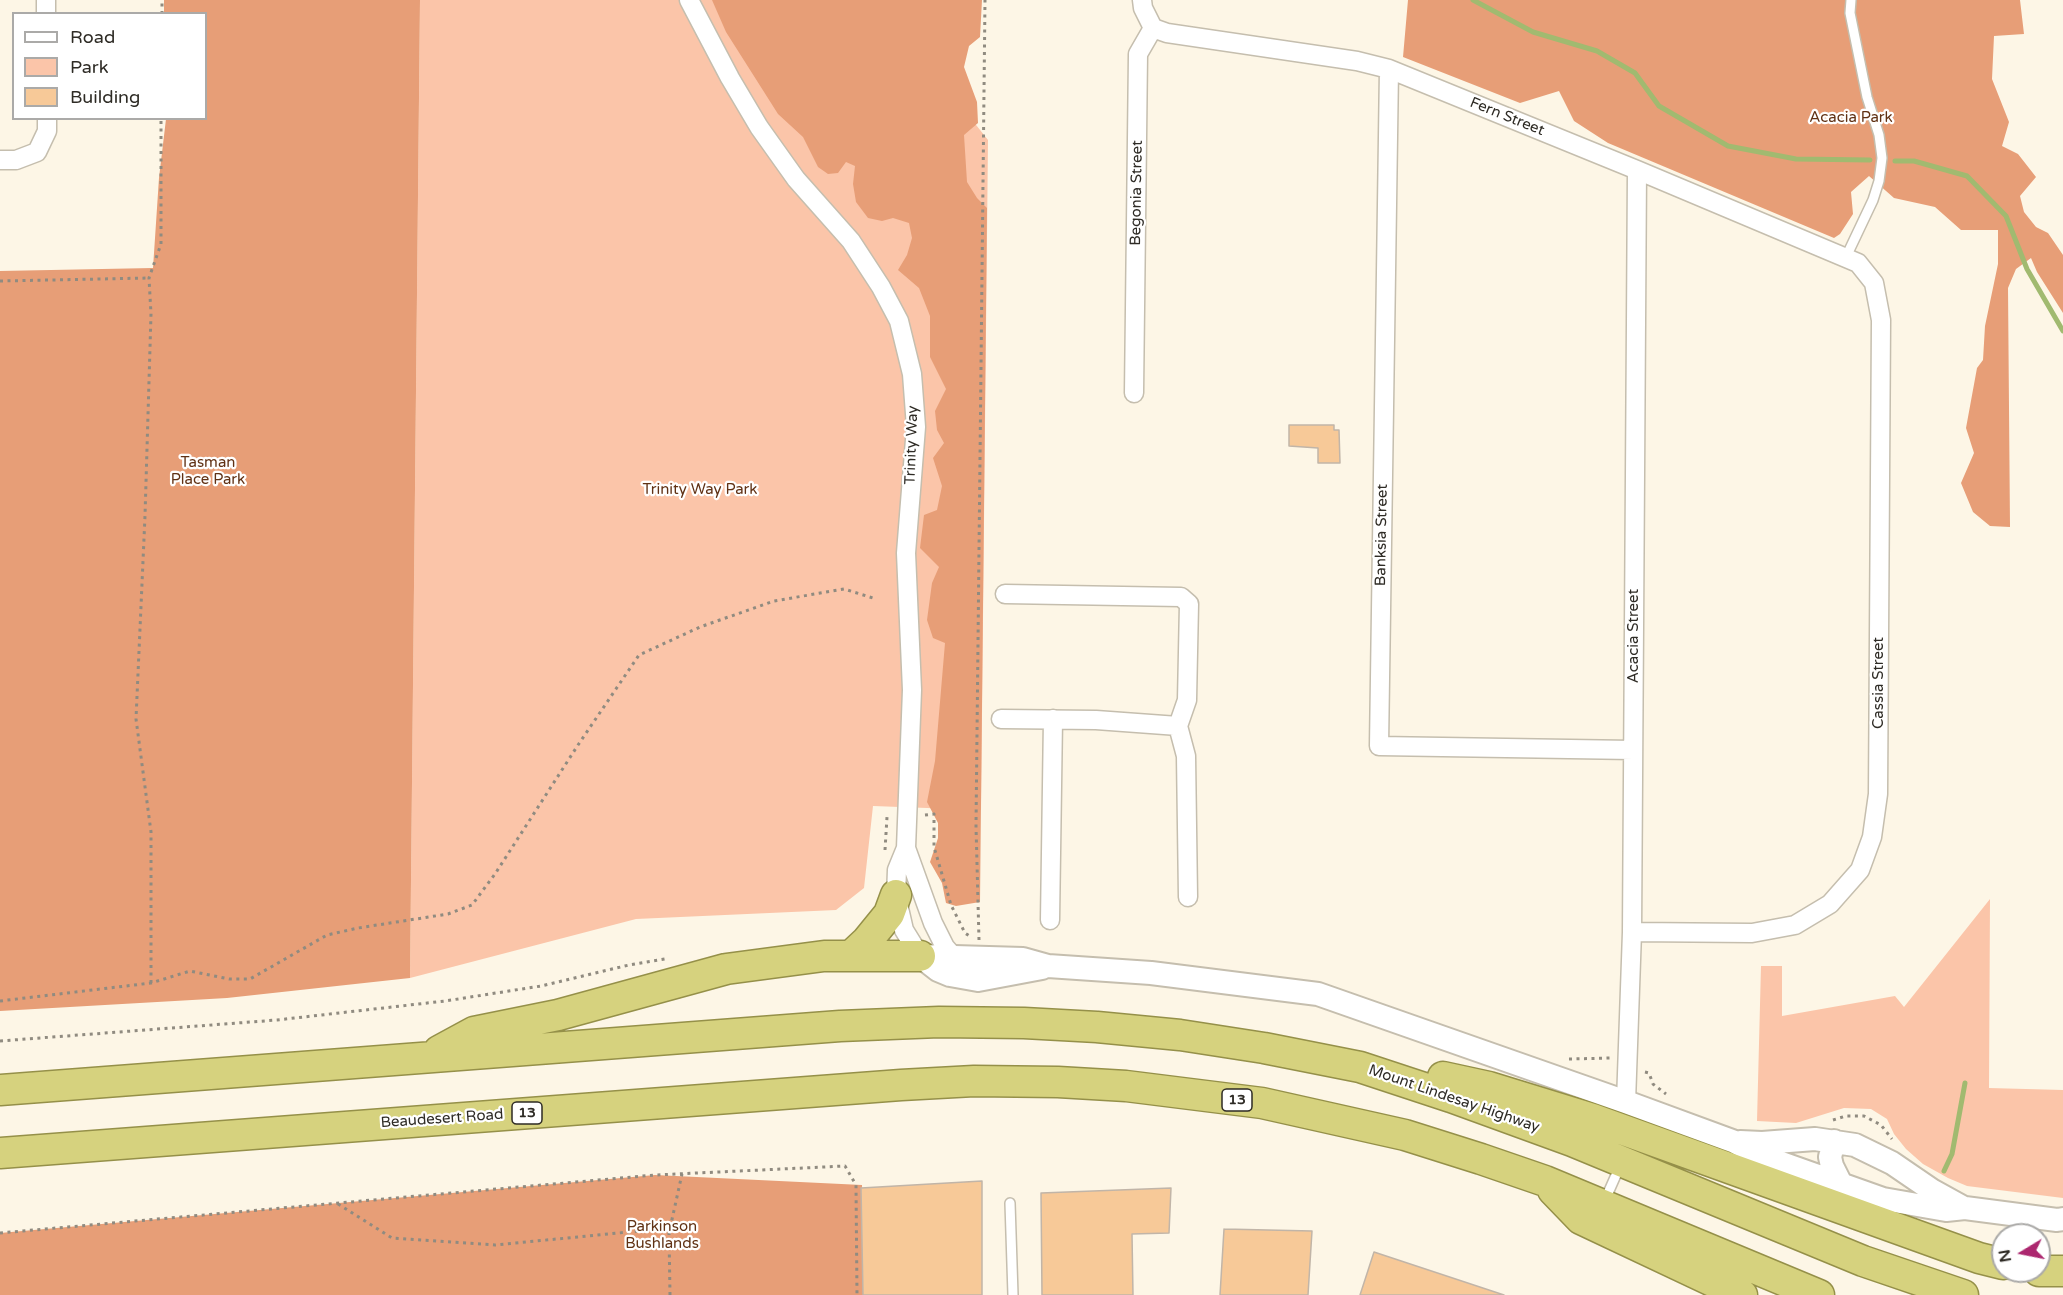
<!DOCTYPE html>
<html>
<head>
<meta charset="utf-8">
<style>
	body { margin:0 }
	#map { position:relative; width:2063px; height:1295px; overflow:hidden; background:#fdf6e6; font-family:"Varela Round",sans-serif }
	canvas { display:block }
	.legend { position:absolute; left:12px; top:12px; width:195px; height:108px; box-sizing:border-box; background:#fff; border:2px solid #abaaa8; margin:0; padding:8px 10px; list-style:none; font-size:18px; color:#2e2b25 }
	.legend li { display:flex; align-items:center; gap:12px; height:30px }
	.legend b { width:30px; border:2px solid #abaaa8 }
	.north { position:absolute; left:1991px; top:1223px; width:60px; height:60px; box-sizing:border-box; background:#fff; border:2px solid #abaaa8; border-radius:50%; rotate:260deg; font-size:16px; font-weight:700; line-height:24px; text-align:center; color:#2e2b25 }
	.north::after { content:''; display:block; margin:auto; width:21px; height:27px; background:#ac276f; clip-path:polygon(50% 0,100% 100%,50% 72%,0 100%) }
</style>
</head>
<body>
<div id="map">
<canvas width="2063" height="1295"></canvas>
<ul class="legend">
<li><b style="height:8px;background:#fff"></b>Road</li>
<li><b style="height:16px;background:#fbc5a9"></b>Park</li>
<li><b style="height:16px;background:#f7c998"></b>Building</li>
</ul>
<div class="north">N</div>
</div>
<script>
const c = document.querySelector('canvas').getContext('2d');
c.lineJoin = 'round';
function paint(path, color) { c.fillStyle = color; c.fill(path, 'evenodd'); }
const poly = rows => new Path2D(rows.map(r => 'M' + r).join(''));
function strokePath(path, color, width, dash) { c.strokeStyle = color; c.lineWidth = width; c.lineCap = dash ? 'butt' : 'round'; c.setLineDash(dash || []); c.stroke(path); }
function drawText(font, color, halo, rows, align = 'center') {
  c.font = font + ' "Varela Round",sans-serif'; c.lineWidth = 4.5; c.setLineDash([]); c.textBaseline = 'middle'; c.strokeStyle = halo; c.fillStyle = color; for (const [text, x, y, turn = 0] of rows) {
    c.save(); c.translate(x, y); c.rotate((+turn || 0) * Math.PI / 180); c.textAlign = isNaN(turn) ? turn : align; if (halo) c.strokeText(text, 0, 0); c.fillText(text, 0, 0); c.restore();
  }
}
const green = poly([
	[420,0,877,0,988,140,981,810,873,806,864,888,836,910,636,919,410,978],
	[1990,899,1989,1088,2063,1090,2063,1198,1967,1186,1948,1178,1923,1164,1906,1149,1894,1134,1887,1119,1871,1109,1844,1108,1796,1123,1757,1121,1761,966,1782,966,1782,1016,1895,996,1904,1007]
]);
const forest = poly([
	[164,0,420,0,410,978,227,998,0,1011,0,271,153,268,159,178,166,119,206,118,206,14,164,13],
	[712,0,982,0,980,37,969,46,964,67,977,102,978,123,964,135,967,182,977,198,987,208,980,902,956,906,946,903,942,883,930,862,938,838,938,823,927,802,935,761,945,643,933,638,927,620,932,583,939,567,920,548,924,515,937,510,942,486,933,458,944,443,937,430,935,411,946,389,930,357,930,316,919,288,898,270,907,255,912,238,909,223,893,218,882,221,868,218,856,202,853,184,855,166,846,162,838,173,828,174,818,167,803,137,778,114,726,32],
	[1408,0,2020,0,2024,34,1994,36,1992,79,2009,122,2002,146,2018,154,2036,177,2020,196,2024,212,2036,227,2048,233,2063,255,2063,313,2037,272,2031,258,2016,269,2008,288,2010,527,1990,526,1973,512,1961,483,1974,453,1966,428,1977,368,1983,360,1985,326,1998,264,1998,230,1961,230,1935,207,1894,198,1869,176,1851,192,1853,214,1840,234,1834,238,1608,143,1574,121,1559,91,1520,103,1403,57],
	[655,1175,862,1185,864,1295,0,1295,0,1233]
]);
const stream = poly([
	[1473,0,1533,32,1597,51,1635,73,1659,106,1728,146,1796,159,1870,160],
	[1895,161,1914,161,1967,176,2006,216,2027,269,2063,331],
	[1944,1171,1952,1154,1965,1083]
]);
const building = poly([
	[1289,425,1334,425,1334,430,1339,430,1340,463,1318,463,1318,448,1289,446,1289,425],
	[982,1181,982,1295,863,1295,861,1188,982,1181],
	[1171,1188,1169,1233,1132,1234,1133,1295,1042,1295,1041,1193,1171,1188],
	[1224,1229,1312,1231,1308,1295,1220,1295,1224,1229],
	[1374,1252,1504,1295,1360,1295,1374,1252]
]);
const path = poly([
	[162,14,162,0],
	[0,281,149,278],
	[925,815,934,814,934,847,951,905,965,933,971,937],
	[885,850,887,817,889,817],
	[979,940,976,826,985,0],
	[151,983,151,832,136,719,145,516,151,314,149,278,161,244,161,118],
	[0,1001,151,983,190,971,229,979,250,979,327,935,358,928,448,914,472,905,495,874,578,745,639,655,700,627,774,601,844,589,873,598],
	[0,1041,277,1020,445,1001,541,986,629,965,665,959],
	[1569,1059,1611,1058],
	[1645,1072,1649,1073,1653,1084,1666,1094],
	[1833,1120,1846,1116,1864,1116,1881,1125,1892,1139],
	[338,1204,392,1238,495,1245,670,1228],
	[0,1233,655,1175,845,1166,856,1185,857,1295],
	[670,1295,669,1233,682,1174]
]);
const service = poly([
	[1846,257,1873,200,1879,181,1882,158,1879,135,1867,97,1850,13,1851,0],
	[1605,1200,1620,1166],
	[1010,1203,1013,1295]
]);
const minor = poly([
	[46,0,46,14],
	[689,0,730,78,759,127,796,179,851,241,881,287,899,321,912,374,916,427,906,553,912,690,906,848,897,870,896,895,904,930,920,956],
	[1153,28,1167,33,1357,61,1389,69,1637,170,1858,263,1874,283,1881,320,1878,794,1872,837,1860,870,1830,904,1795,925,1752,933,1632,932],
	[1389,69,1379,746,1633,750],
	[0,160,16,160,37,152,47,131,47,118],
	[1134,393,1138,54,1153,28,1143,8,1142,0],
	[1005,594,1181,597,1189,604,1187,700,1178,726,1186,756,1188,897],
	[1001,719,1096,720,1178,726],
	[906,848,933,923,945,947,953,956],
	[1050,920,1053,719],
	[1626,1102,1632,932,1637,170]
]);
const tertiary = poly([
	[920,956,1023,959,1048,966,1151,973,1318,994,1626,1102,1735,1142,1759,1155,1883,1199,1946,1210,1965,1208,2057,1220,2063,1219],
	[920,956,938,970,950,975,978,980,1042,968],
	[1834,1141,1830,1157,1832,1166,1841,1184],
	[1740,1142,1762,1143,1815,1139,1855,1145,1892,1163,1933,1191,1962,1207]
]);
const trunk = poly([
	[852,955,867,941,889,914,896,895],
	[439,1051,474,1032,558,1015,726,969,824,956,920,956],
	[1443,1077,1489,1087,1593,1119,1979,1258,2003,1264],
	[0,1090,840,1026,939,1022,1024,1023,1097,1027,1180,1035,1264,1048,1360,1067,1451,1097,1572,1141,1863,1261,1963,1295],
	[0,1153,901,1085,974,1081,1058,1082,1126,1086,1262,1103,1405,1135,1481,1159,1545,1181,1819,1295],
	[1553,1190,1581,1219,1742,1295],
	[2039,1271,2063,1271]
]);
const shields = [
	[1237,1100,30],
	[527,1113,30]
];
const shieldNames = [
	["13",1237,1100],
	["13",527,1113]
];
const streetNames = [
	["Fern Street",1507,117,22],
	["Begonia Street",1137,193,-89],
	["Trinity Way",912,445,-88],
	["Banksia Street",1382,535,-89],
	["Acacia Street",1634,636,-90],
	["Cassia Street",1879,683,-90],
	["Mount Lindesay Highway",1454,1099,19],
	["Beaudesert Road",442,1119,-4]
];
const parkNames = [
	["Acacia Park",1851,118],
	["Tasman",208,463],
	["Place Park",208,480],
	["Trinity Way Park",700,490],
	["Parkinson",662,1227],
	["Bushlands",662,1244]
];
paint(green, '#fbc5a9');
paint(forest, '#e79e77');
strokePath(stream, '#a1ba70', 5);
paint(building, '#f7c998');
strokePath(building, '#c1b5a8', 1.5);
strokePath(service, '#c5beae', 12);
strokePath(minor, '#c5beae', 21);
strokePath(tertiary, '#c5beae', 26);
strokePath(trunk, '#959049', 33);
strokePath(path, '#908b80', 3, [3, 4.5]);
strokePath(service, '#fff', 9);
strokePath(minor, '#fff', 18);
strokePath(tertiary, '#fff', 22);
strokePath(trunk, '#d6d27e', 30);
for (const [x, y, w] of shields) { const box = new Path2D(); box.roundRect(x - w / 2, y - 11, w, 22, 4.5); c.fillStyle = '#fff'; c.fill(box); strokePath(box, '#2e2b25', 1.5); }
drawText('bold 14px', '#2e2b25', null, shieldNames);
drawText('15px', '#2e2b25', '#fff', streetNames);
drawText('15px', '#603114', '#fff', parkNames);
</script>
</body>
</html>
